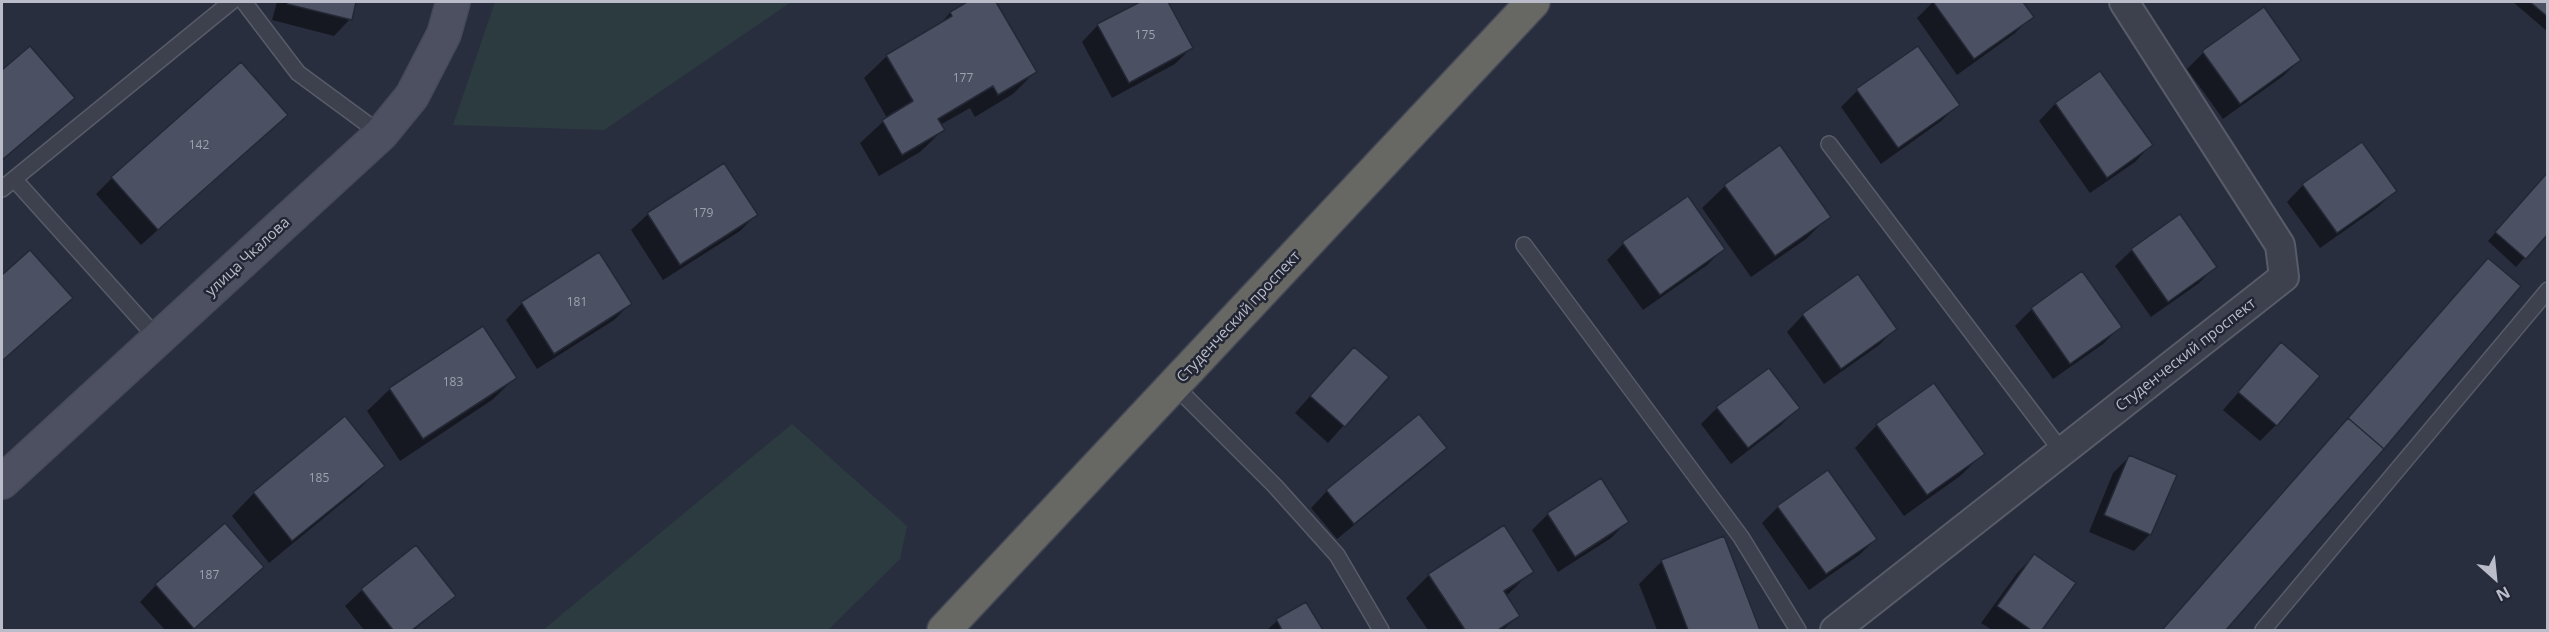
<!DOCTYPE html>
<html>
<head>
<meta charset="utf-8">
<style>
	body { margin:0 }
	#map { position:relative; width:2549px; height:632px; overflow:hidden; background:#292e3e; font-family:"Open Sans",sans-serif }
	canvas { display:block }
	.frame { position:absolute; inset:0; border:3px solid #babdc9; pointer-events:none }
	.north { position:absolute; left:2465px; top:548px; width:60px; height:60px; -webkit-text-stroke:4px #222634; paint-order:stroke; rotate:153deg; font-size:16px; font-weight:700; line-height:24px; text-align:center; color:#babdc9 }
	.north::after { content:''; display:block; margin:auto; width:21px; height:27px; background:#babdc9; clip-path:polygon(50% 0,100% 100%,50% 72%,0 100%) }
</style>
</head>
<body>
<div id="map">
<canvas width="2549" height="632"></canvas>
<div class="frame"></div>
<div class="north">N</div>
</div>
<script>
const c = document.querySelector('canvas').getContext('2d');
c.lineJoin = 'round';
function paint(path, color) { c.fillStyle = color; c.fill(path, 'evenodd'); }
const poly = rows => new Path2D(rows.map(r => 'M' + r).join(''));
function strokePath(path, color, width, dash) { c.strokeStyle = color; c.lineWidth = width; c.lineCap = dash ? 'butt' : 'round'; c.setLineDash(dash || []); c.stroke(path); }
function drawText(font, color, halo, rows, align = 'center') {
  c.font = font + ' "Open Sans",sans-serif'; c.lineWidth = 5; c.setLineDash([]); c.textBaseline = 'middle'; c.strokeStyle = halo; c.fillStyle = color; for (const [text, x, y, turn = 0] of rows) {
    c.save(); c.translate(x, y); c.rotate((+turn || 0) * Math.PI / 180); c.textAlign = isNaN(turn) ? turn : align; if (halo) c.strokeText(text, 0, 0); c.fillText(text, 0, 0); c.restore();
  }
}
const green = poly([
	[495,2,791,2,604,130,453,125],
	[792,424,907,526,900,559,828,630,543,630]
]);
const shadow = poly([
	[277,2,355,2,350,19,334,36,272,20],
	[970,2,994,2,1035,72,1013,94,975,117,970,108,940,125,943,130,920,152,879,176,860,143,887,118,864,78,887,56,939,25,950,13],
	[1143,2,1166,2,1191,48,1175,64,1112,98,1082,42,1098,25],
	[1933,2,2021,2,2032,16,2015,33,1957,75,1917,18],
	[2513,2,2548,2,2548,32],
	[30,48,73,98,2,161,2,72],
	[2203,53,2300,60,2283,76,2223,119,2187,69],
	[2100,73,2151,145,2135,162,2090,193,2039,121,2055,104],
	[1857,91,1958,105,1941,121,1881,164,1841,107],
	[269,131,141,245,96,194,112,178],
	[2548,172,2548,232,2516,267,2488,241],
	[2303,185,2395,191,2378,207,2320,248,2287,202],
	[1725,186,1829,216,1806,239,1751,277,1702,208],
	[648,214,756,215,740,231,663,280,631,230],
	[2179,216,2215,267,2199,283,2151,317,2115,266,2132,250],
	[1623,244,1723,249,1707,265,1643,310,1607,260],
	[29,252,54,314,2,361,2,277],
	[2479,268,2519,286,2223,630,2163,630],
	[2082,274,2120,327,2103,344,2053,379,2015,326,2032,309],
	[522,303,630,304,614,320,537,369,506,320],
	[1803,315,1895,329,1879,345,1824,384,1787,332],
	[2281,344,2276,425,2260,441,2223,410],
	[1338,365,1387,377,1328,443,1295,413],
	[515,378,492,400,400,461,367,411,390,389],
	[1717,408,1798,408,1781,425,1731,464,1701,424],
	[1877,425,1983,454,1960,476,1904,516,1855,448],
	[1445,448,1429,464,1337,539,1311,508,1327,491],
	[2129,457,2150,534,2134,551,2089,532,2113,473],
	[383,466,360,488,269,563,232,516,254,493],
	[1778,507,1876,539,1859,555,1809,590,1762,523],
	[1548,514,1627,522,1611,538,1558,572,1532,530],
	[1503,527,1532,571,1506,596,1518,616,1503,630,1428,630,1406,598,1429,575],
	[1723,538,1759,630,1657,630,1639,584,1661,562],
	[416,547,454,596,414,630,364,630,345,606,362,590],
	[2034,556,2074,583,2040,630,1992,630,1981,623,2018,572],
	[262,567,192,630,165,630,140,602,156,585],
	[1306,604,1322,630,1267,630,1277,621]
]);
const building = poly([
	[288,2,356,2,352,20,287,4,288,2],
	[967,2,996,2,1037,72,998,95,993,86,938,119,945,130,902,155,882,120,913,101,886,55,952,16,950,12,967,2],
	[1140,2,1168,2,1193,48,1129,83,1097,24,1140,2],
	[1933,2,2023,2,2034,17,1974,59,1933,2],
	[2530,2,2548,2,2548,17,2530,2],
	[2264,7,2301,60,2240,104,2202,51,2264,7],
	[30,46,75,98,2,160,2,70,30,46],
	[1918,46,1960,105,1898,148,1856,89,1918,46],
	[241,62,288,115,158,230,111,177,241,62],
	[2100,71,2153,145,2107,178,2055,103,2100,71],
	[2362,142,2397,191,2337,233,2302,184,2362,142],
	[1780,145,1831,217,1775,256,1724,185,1780,145],
	[724,163,758,215,680,265,647,213,724,163],
	[2548,172,2548,234,2526,259,2495,232,2548,172],
	[1688,196,1725,249,1660,295,1622,242,1688,196],
	[2180,214,2217,267,2168,302,2131,249,2180,214],
	[30,250,73,298,2,361,2,275,30,250],
	[599,252,632,304,554,354,521,302,599,252],
	[2488,258,2521,286,2384,449,2348,418,2488,258],
	[2082,271,2122,327,2070,364,2031,308,2082,271],
	[1858,274,1897,329,1841,369,1802,314,1858,274],
	[483,326,517,378,423,439,389,388,483,326],
	[2281,342,2320,376,2277,426,2238,392,2281,342],
	[1354,347,1389,377,1345,427,1310,396,1354,347],
	[1769,368,1800,408,1748,448,1716,407,1769,368],
	[1934,383,1985,454,1927,495,1876,424,1934,383],
	[1419,414,1447,448,1354,524,1326,490,1419,414],
	[345,416,385,466,292,541,253,492,345,416],
	[2348,418,2384,449,2226,630,2162,630,2348,418],
	[2129,455,2177,475,2151,535,2104,515,2129,455],
	[1828,470,1877,539,1826,574,1777,506,1828,470],
	[1601,478,1629,522,1575,557,1547,513,1601,478],
	[225,523,264,567,194,629,155,584,225,523],
	[1504,525,1534,572,1504,591,1520,616,1498,630,1465,630,1428,574,1504,525],
	[1724,536,1760,630,1688,630,1661,560,1724,536],
	[416,545,456,596,412,630,393,630,361,589,416,545],
	[2034,554,2076,583,2042,630,2031,630,1997,606,2034,554],
	[1306,602,1323,630,1282,630,1276,619,1306,602]
]);
const service = poly([
	[244,2,298,73,381,134],
	[1829,144,2063,453],
	[14,179,231,2],
	[2,189,14,179,158,339],
	[1524,245,1741,537,1798,630],
	[1175,386,1275,486,1337,555,1381,630],
	[2263,630,2548,290]
]);
const minor = poly([
	[1835,630,2284,277,2280,245,2124,2]
]);
const secondary = poly([
	[2,482,381,134,412,96,444,34,453,2]
]);
const trunk = poly([
	[944,630,1533,2]
]);
const numberNames = [
	["175",1145,36],
	["177",963,79],
	["142",199,146],
	["179",703,214],
	["181",577,303],
	["183",453,383],
	["185",319,479],
	["187",209,576]
];
const streetNames = [
	["улица Чкалова",248,257,-43],
	["Студенческий проспект",1239,317,-47],
	["Студенческий проспект",2186,355,-38]
];
paint(green, '#2c3b40');
paint(shadow, '#0007');
paint(building, '#4b5162');
strokePath(building, '#242836', 1.5);
strokePath(service, '#585c69', 18);
strokePath(minor, '#585c69', 32);
strokePath(secondary, '#474a58', 36);
strokePath(trunk, '#454956', 36);
strokePath(service, '#3d414e', 15);
strokePath(minor, '#3d414e', 28);
strokePath(secondary, '#4c5061', 33);
strokePath(trunk, '#676764', 33);
drawText('12px', '#9ea2af', null, numberNames);
drawText('15px', '#babdc9', '#222634', streetNames);
</script>
</body>
</html>
